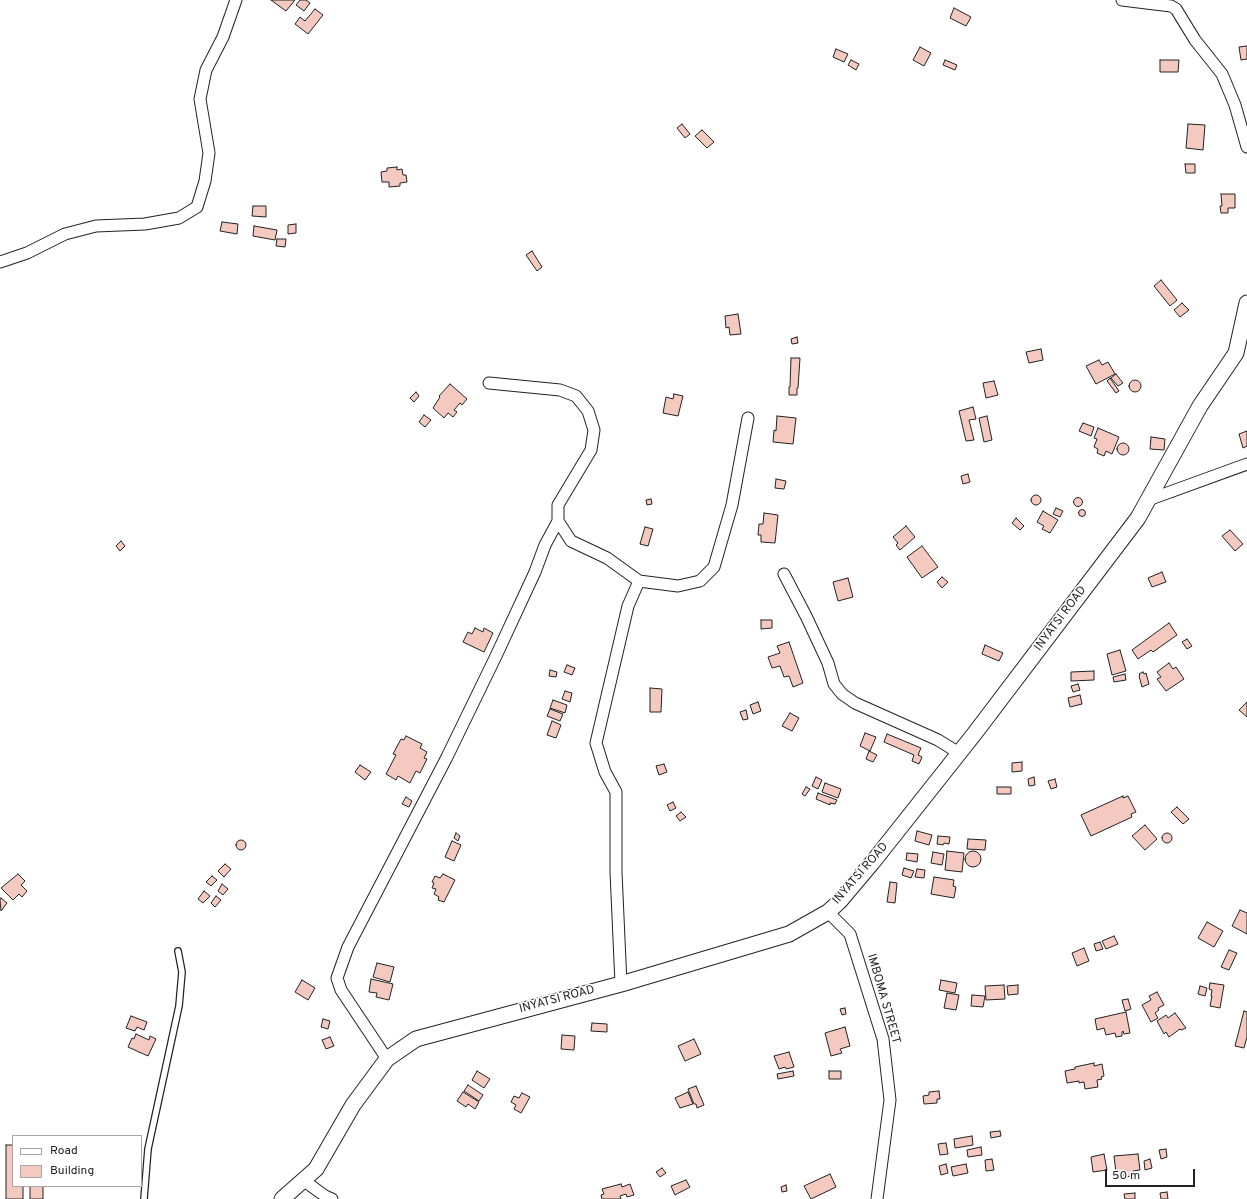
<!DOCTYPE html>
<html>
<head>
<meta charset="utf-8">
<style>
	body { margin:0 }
	#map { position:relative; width:1247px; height:1199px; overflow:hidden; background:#fff; font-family:Overpass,sans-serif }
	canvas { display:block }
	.legend { position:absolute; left:12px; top:1135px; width:130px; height:52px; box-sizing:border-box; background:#fff; border:1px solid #a7a7a7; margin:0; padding:5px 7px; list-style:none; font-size:12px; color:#222 }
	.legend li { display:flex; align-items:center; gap:8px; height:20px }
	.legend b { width:20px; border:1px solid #a7a7a7 }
	.scale { position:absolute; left:1105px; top:1169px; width:90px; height:18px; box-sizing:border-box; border:2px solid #222; border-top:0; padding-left:5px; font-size:12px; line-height:14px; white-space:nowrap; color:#222; -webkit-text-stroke:3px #fff; paint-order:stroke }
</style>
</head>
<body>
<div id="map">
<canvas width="1247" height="1199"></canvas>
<ul class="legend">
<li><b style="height:5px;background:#fff"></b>Road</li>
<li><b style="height:11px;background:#f3c9c0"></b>Building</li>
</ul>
<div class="scale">50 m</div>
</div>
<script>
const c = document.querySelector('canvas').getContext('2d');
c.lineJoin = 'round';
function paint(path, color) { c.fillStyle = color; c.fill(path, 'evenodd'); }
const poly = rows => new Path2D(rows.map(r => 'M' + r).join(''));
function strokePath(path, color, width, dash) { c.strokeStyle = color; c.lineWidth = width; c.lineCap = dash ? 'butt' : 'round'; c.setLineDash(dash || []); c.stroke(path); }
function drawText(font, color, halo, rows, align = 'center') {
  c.font = font + ' Overpass,sans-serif'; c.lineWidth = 3; c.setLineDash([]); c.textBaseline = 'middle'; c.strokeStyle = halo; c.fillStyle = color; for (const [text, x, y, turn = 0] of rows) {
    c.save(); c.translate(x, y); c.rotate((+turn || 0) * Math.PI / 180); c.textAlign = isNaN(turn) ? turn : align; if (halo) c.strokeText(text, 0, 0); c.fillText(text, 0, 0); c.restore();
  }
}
const building = poly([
	[271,0,295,0,286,11,271,0],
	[300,0,306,0,310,3,304,11,296,5,300,0],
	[954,8,971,17,966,26,950,18,954,8],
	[315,9,323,15,308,34,295,24,300,17,305,21,315,9],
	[1247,46,1247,59,1241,60,1239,47,1247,46],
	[920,47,931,53,924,66,913,60,920,47],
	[836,49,848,54,844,62,833,57,836,49],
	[851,60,859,64,856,70,848,65,851,60],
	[945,60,957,65,955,70,943,65,945,60],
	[1160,60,1179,60,1178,72,1160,72,1160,60],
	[682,124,690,134,685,138,677,128,682,124],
	[1188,124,1205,125,1203,150,1186,148,1188,124],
	[702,130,714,142,707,148,695,136,702,130],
	[1185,164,1195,164,1195,173,1186,173,1185,164],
	[397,167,397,170,402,169,403,175,406,175,407,182,400,183,400,186,389,187,389,182,382,182,381,172,387,171,387,168,397,167],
	[1221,194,1235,194,1235,208,1228,208,1228,213,1221,213,1220,206,1222,206,1221,194],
	[253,206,266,206,266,217,252,216,253,206],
	[222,222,238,224,237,234,220,231,222,222],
	[296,224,296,233,288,234,288,225,296,224],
	[254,226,277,230,275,240,253,236,254,226],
	[277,239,286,239,285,247,276,246,277,239],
	[532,251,542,267,537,271,526,255,532,251],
	[1161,280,1177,300,1170,306,1154,286,1161,280],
	[1182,303,1189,310,1180,317,1174,310,1182,303],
	[738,314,741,334,730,335,729,327,726,328,725,316,738,314],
	[797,337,798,343,792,344,791,339,797,337],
	[1041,349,1043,360,1029,363,1026,352,1041,349],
	[791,358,800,358,798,388,797,388,797,395,789,395,789,387,790,387,791,358],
	[1099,360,1102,365,1108,362,1115,374,1096,384,1086,366,1099,360],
	[1116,374,1123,383,1118,386,1111,378,1116,374],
	[1110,378,1119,391,1116,393,1107,381,1110,378],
	'1129 386a6 6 0 1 1 12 0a6 6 0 1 1-12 0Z',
	[994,381,998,395,986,398,983,383,994,381],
	[450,384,467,399,462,405,460,403,454,410,457,412,453,417,448,413,444,418,433,408,440,397,439,396,450,384],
	[416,392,419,396,414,402,410,398,416,392],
	[674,394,683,396,678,416,663,413,666,397,673,399,674,394],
	[973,407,976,419,969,420,974,440,966,441,959,411,973,407],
	[424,415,431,420,425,427,419,422,424,415],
	[777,416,796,418,793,444,773,442,774,430,776,431,777,416],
	[987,416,992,440,984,442,979,418,987,416],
	[1083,423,1094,427,1091,436,1079,431,1083,423],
	[1098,428,1119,437,1112,454,1106,451,1104,456,1097,453,1098,449,1094,447,1097,439,1094,438,1098,428],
	[1247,431,1247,446,1243,448,1239,434,1247,431],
	[1151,437,1165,439,1164,450,1150,449,1151,437],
	'1117 449a6 6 0 1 1 12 0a6 6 0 1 1-12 0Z',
	[968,474,970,482,963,484,961,476,968,474],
	[776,479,786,481,784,489,775,488,776,479],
	'1031 500a5 5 0 1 1 10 0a5 5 0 1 1-10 0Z',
	'1073.5 502a4.5 4.5 0 1 1 9 0a4.5 4.5 0 1 1-9 0Z',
	[651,499,652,504,647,505,646,500,651,499],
	[1056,508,1063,511,1060,517,1053,514,1056,508],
	'1078.5 513a3.5 3.5 0 1 1 7 0a3.5 3.5 0 1 1-7 0Z',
	[1043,511,1058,520,1050,533,1042,529,1044,526,1037,522,1043,511],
	[764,513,778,515,775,543,761,542,761,535,758,535,759,524,763,524,764,513],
	[1016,518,1024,526,1020,530,1012,523,1016,518],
	[906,526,915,537,900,550,896,545,898,543,893,537,906,526],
	[645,527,653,529,648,546,640,544,645,527],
	[1230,530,1243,544,1235,551,1222,536,1230,530],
	[121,541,125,546,120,551,116,546,121,541],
	[922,546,938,567,922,578,907,557,922,546],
	[1162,572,1166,582,1152,587,1148,578,1162,572],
	[942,577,948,582,942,588,937,582,942,577],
	[848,578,853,597,838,601,833,582,848,578],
	[761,620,772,620,772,628,761,629,761,620],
	[1169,623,1177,635,1153,652,1151,650,1138,659,1132,650,1169,623],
	[475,628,483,632,484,628,493,633,484,652,463,642,468,632,472,634,475,628],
	[1187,639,1192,646,1187,649,1182,642,1187,639],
	[789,642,803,683,793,687,789,676,784,677,780,666,772,668,768,657,780,653,777,646,789,642],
	[985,645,1003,653,999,661,982,654,985,645],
	[1120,650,1126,671,1112,675,1107,654,1120,650],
	[1169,663,1173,669,1176,667,1184,679,1166,691,1157,679,1161,677,1157,672,1169,663],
	[567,665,575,668,572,675,564,672,567,665],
	[550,670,557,672,556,677,549,676,550,670],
	[1094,671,1094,680,1071,681,1071,672,1094,671],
	[1143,672,1144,674,1146,673,1149,684,1142,687,1139,676,1140,675,1139,674,1143,672],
	[1125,674,1126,680,1114,682,1113,677,1125,674],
	[1078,684,1080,690,1073,692,1071,686,1078,684],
	[650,688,662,689,661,712,650,712,650,688],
	[565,691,572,693,570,702,562,699,565,691],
	[1080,695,1082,704,1070,707,1068,698,1080,695],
	[553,700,567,705,565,713,550,708,553,700],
	[758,702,761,711,753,714,750,705,758,702],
	[1247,702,1247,717,1239,710,1247,702],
	[550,709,563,714,560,721,547,716,550,709],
	[746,710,748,719,743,720,740,712,746,710],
	[790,713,799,718,792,731,782,726,790,713],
	[552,721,561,725,556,738,547,735,552,721],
	[865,733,876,737,870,751,860,746,865,733],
	[887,734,921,748,918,755,922,757,919,764,912,761,914,755,884,742,887,734],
	[406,736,422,744,420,748,427,752,424,758,427,759,420,773,416,771,410,783,398,776,396,780,386,774,396,755,393,754,401,739,404,740,406,736],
	[869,751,877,755,873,762,866,759,869,751],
	[1022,762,1022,771,1012,772,1012,763,1022,762],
	[664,764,667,772,659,775,656,766,664,764],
	[360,765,371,772,365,780,355,772,360,765],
	[816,777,822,780,818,789,812,786,816,777],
	[1034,777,1035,785,1029,786,1028,779,1034,777],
	[1055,779,1057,787,1051,789,1048,781,1055,779],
	[825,783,841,789,838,798,822,792,825,783],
	[806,787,810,789,805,796,802,794,806,787],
	[997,787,1011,787,1011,794,997,794,997,787],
	[818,793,837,800,835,804,830,803,830,805,816,799,818,793],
	[1123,796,1123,798,1128,796,1136,812,1131,814,1132,817,1091,836,1081,815,1123,796],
	[406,797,412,801,409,807,402,804,406,797],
	[673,802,676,808,670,811,667,805,673,802],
	[1177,807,1189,819,1183,824,1171,812,1177,807],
	[681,812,686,817,680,821,676,816,681,812],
	[1145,825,1157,839,1145,850,1132,836,1145,825],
	[917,831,932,835,929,845,915,841,917,831],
	'1162 838a5 5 0 1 1 10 0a5 5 0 1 1-10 0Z',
	[456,833,460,836,458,841,454,838,456,833],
	[938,836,950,837,949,844,944,843,943,845,937,844,938,836],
	[968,839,986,840,985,850,967,849,968,839],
	'236 845a5 5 0 1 1 10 0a5 5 0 1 1-10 0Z',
	[452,841,461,845,454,861,445,857,452,841],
	[947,851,964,853,962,872,945,870,947,851],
	'965 859a8 8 0 1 1 16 0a8 8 0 1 1-16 0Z',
	[933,852,944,854,942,865,931,863,933,852],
	[907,853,918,854,917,862,906,860,907,853],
	[225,864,231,869,224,877,218,871,225,864],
	[904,868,914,871,911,878,902,875,904,868],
	[917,869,925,870,924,878,915,877,917,869],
	[18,874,25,881,21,885,27,891,22,897,19,894,13,900,1,888,18,874],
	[443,874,455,880,444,902,438,900,439,897,434,894,436,889,432,888,434,883,432,882,435,876,440,878,443,874],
	[212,876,217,880,211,886,206,882,212,876],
	[934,877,954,880,953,886,956,887,954,898,931,894,934,877],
	[890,882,897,883,895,903,887,902,890,882],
	[222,884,228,889,223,895,218,891,222,884],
	[204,891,210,896,203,903,198,899,204,891],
	[216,896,221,900,215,907,211,903,216,896],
	[1,898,7,903,1,911,0,900,1,898],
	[1240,910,1247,913,1247,934,1232,926,1240,910],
	[1207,922,1223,931,1214,947,1198,938,1207,922],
	[1114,936,1118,944,1106,949,1102,941,1114,936],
	[1100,942,1103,949,1096,951,1094,944,1100,942],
	[1084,948,1089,961,1077,966,1072,953,1084,948],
	[1229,950,1237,953,1229,970,1221,967,1229,950],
	[377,963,394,967,390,982,373,977,377,963],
	[371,979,393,984,389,1000,376,997,377,993,369,992,371,979],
	[302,980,315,988,308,1000,295,992,302,980],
	[941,980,957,983,955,993,939,990,941,980],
	[1210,983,1224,985,1220,1008,1210,1006,1212,996,1211,996,1212,990,1209,989,1210,983],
	[1004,985,1005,999,986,1000,985,986,1004,985],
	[1018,985,1018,994,1008,995,1007,986,1018,985],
	[1200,986,1207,988,1205,996,1198,994,1200,986],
	[1157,992,1164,1005,1158,1008,1159,1010,1155,1013,1158,1018,1151,1022,1142,1005,1151,1000,1149,996,1157,992],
	[947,993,959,995,956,1010,944,1008,947,993],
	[972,995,985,996,983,1007,971,1006,972,995],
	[1128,999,1131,1009,1125,1011,1122,1000,1128,999],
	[845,1008,846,1014,842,1015,840,1009,845,1008],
	[1244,1011,1247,1012,1247,1037,1244,1048,1235,1046,1244,1011],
	[1126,1012,1130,1033,1124,1034,1123,1031,1122,1032,1122,1036,1116,1037,1115,1033,1106,1035,1104,1028,1097,1030,1095,1019,1126,1012],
	[1175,1013,1186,1028,1181,1030,1180,1029,1169,1037,1166,1032,1164,1034,1157,1021,1166,1015,1168,1018,1175,1013],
	[131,1016,147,1022,144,1030,137,1027,135,1031,126,1028,131,1016],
	[323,1019,330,1021,328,1029,321,1027,323,1019],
	[592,1023,607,1024,607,1032,591,1031,592,1023],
	[845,1027,850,1046,840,1049,842,1053,831,1056,825,1033,845,1027],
	[136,1034,149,1040,150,1036,156,1039,148,1056,128,1047,132,1038,134,1039,136,1034],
	[562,1035,575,1036,574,1050,561,1049,562,1035],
	[330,1037,334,1046,326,1049,322,1040,330,1037],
	[694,1039,701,1054,685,1061,678,1046,694,1039],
	[789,1052,794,1067,786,1069,785,1067,779,1069,774,1056,789,1052],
	[1094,1063,1094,1066,1102,1064,1104,1076,1101,1077,1102,1079,1097,1080,1098,1087,1085,1089,1084,1082,1079,1083,1079,1081,1067,1083,1065,1071,1075,1069,1075,1067,1094,1063],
	[477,1071,490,1079,484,1088,472,1080,477,1071],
	[793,1071,794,1076,778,1079,777,1074,793,1071],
	[829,1071,841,1071,841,1079,829,1079,829,1071],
	[468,1085,483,1095,479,1101,464,1091,468,1085],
	[696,1086,704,1105,697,1108,696,1104,694,1104,688,1089,696,1086],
	[939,1091,940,1099,937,1099,937,1103,924,1104,923,1096,929,1095,929,1092,939,1091],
	[463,1092,479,1102,475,1109,468,1104,466,1107,457,1101,463,1092],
	[688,1092,693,1104,680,1108,675,1098,688,1092],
	[522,1093,530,1097,521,1113,514,1109,516,1105,511,1102,514,1096,519,1098,522,1093],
	[1000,1131,1001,1136,991,1138,990,1132,1000,1131],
	[972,1136,973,1145,955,1148,954,1139,972,1136],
	[946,1143,948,1154,940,1155,938,1144,946,1143],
	[6,1145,13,1145,13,1186,23,1186,23,1199,6,1199,6,1145],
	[981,1147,982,1155,968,1157,967,1150,981,1147],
	[1166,1149,1167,1157,1161,1159,1159,1150,1166,1149],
	[1104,1154,1107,1170,1093,1172,1091,1157,1104,1154],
	[1138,1154,1140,1170,1133,1171,1134,1176,1124,1177,1124,1172,1116,1173,1114,1156,1138,1154],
	[992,1159,994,1170,986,1171,985,1160,992,1159],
	[1150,1159,1152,1168,1145,1170,1144,1161,1150,1159],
	[946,1164,948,1173,941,1175,939,1166,946,1164],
	[966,1164,968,1173,953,1176,951,1167,966,1164],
	[662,1168,666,1173,660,1177,656,1172,662,1168],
	[830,1174,836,1187,811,1199,804,1186,830,1174],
	[686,1180,690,1187,675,1195,671,1186,686,1180],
	[621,1184,622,1187,630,1184,634,1195,627,1197,626,1194,620,1196,621,1199,602,1199,601,1195,604,1194,602,1189,621,1184],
	[786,1185,787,1191,782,1192,781,1187,786,1185],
	[30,1186,43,1186,43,1199,30,1199,30,1186],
	[1167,1192,1168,1199,1161,1199,1160,1193,1167,1192],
	[1135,1193,1135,1199,1125,1199,1124,1194,1135,1193]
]);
const lane = poly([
	[144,1199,148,1149,179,1006,182,972,178,951]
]);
const street = poly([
	[1122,0,1171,6,1176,9,1195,40,1222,74,1235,105,1247,147],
	[0,262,27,253,65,234,96,226,145,224,179,218,197,207,205,181,209,153,200,99,206,70,223,37,236,0],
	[489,383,560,390,576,396,588,411,594,430,591,450,558,505,558,521,571,541,607,558,639,581,678,586,700,581,714,567,732,505,748,418],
	[1148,500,1247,464],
	[784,574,806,616,828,663,834,684,842,694,855,703,938,740,959,753],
	[828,912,850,934,883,1039,890,1100,877,1199],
	[621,984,616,872,616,792,605,772,596,743,628,606,639,581],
	[387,1059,341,990,337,978,348,947,447,757,496,656,535,572,545,545,558,521],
	[303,1180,325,1196,332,1199]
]);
const secondary = poly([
	[282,1199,316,1169,353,1105,387,1059,416,1039,621,984,789,934,828,912,840,901,872,863,975,733,1138,518,1200,406,1236,353,1247,303]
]);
const streetNames = [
	["INYATSI ROAD",1061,619,-53],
	["INYATSI ROAD",861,874,-49],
	["IMBOMA STREET",883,999,74],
	["INYATSI ROAD",557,1000,-15]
];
paint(building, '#f3c9c0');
strokePath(building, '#222', 1);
strokePath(lane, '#222', 8);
strokePath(street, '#222', 13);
strokePath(secondary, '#222', 17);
strokePath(lane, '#fff', 5.5);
strokePath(street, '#fff', 11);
strokePath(secondary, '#fff', 15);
drawText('12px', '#222', '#fff', streetNames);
</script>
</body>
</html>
